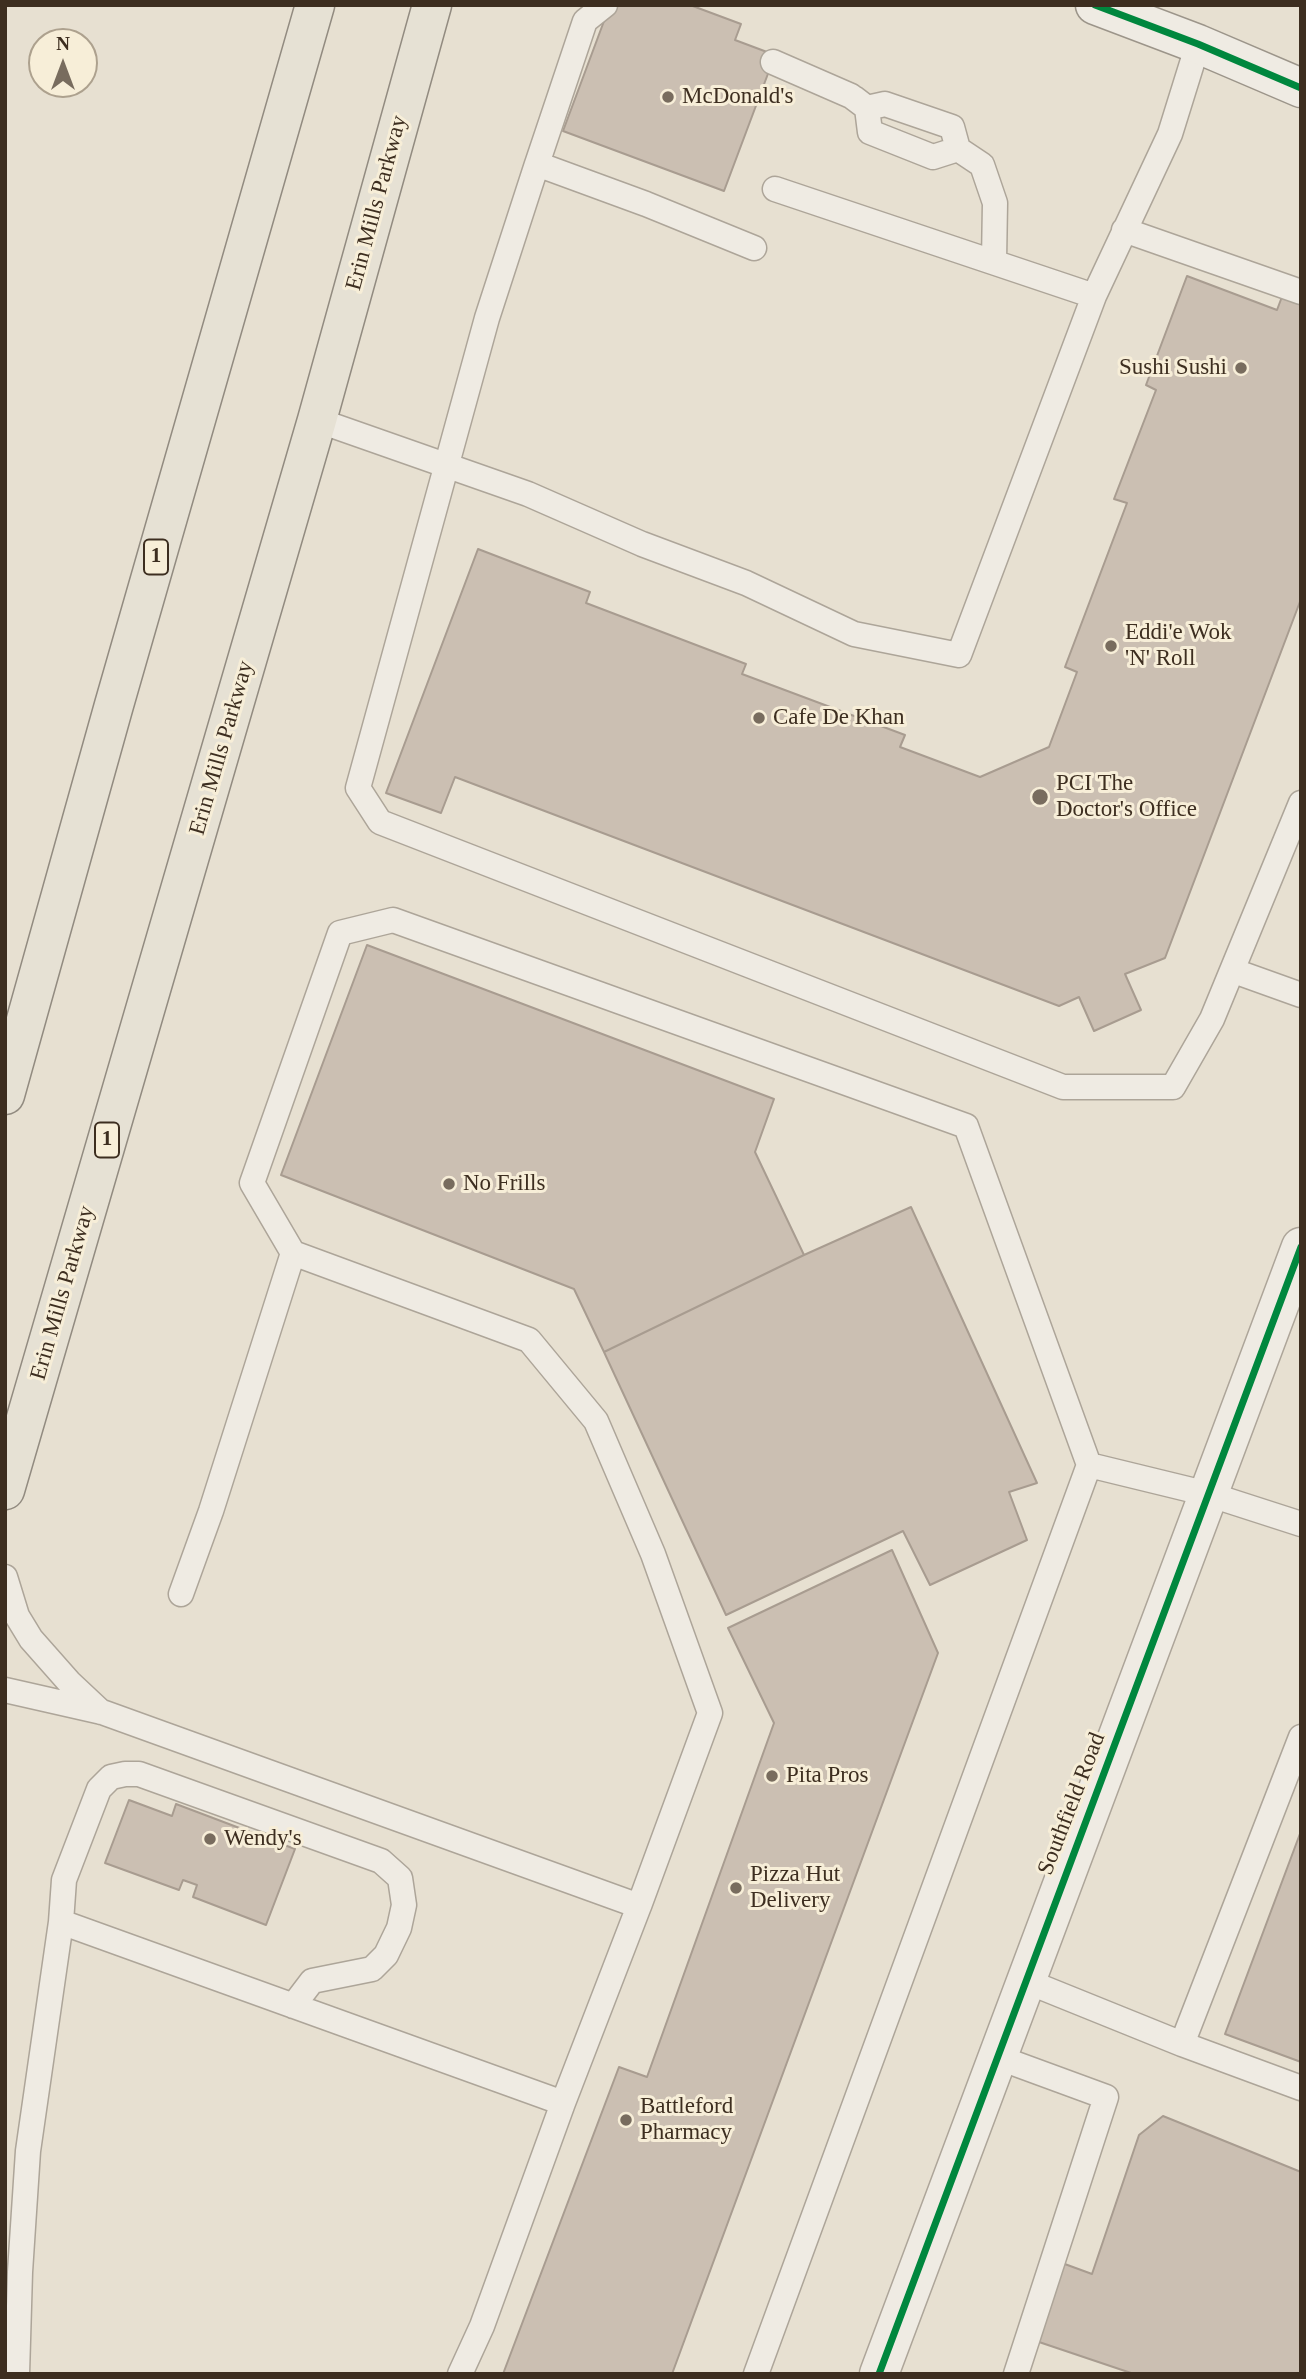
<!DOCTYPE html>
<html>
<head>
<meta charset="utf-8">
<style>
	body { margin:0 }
	#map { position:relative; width:1306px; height:2379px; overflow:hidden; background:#e7e0d1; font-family:Georgia,serif }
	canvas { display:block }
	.frame { position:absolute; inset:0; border:7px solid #3d2e20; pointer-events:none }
	.north { position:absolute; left:28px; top:28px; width:70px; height:70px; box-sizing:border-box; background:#f7eed8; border:2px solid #ada18e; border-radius:50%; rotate:0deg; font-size:19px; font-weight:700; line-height:28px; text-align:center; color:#3d2e20 }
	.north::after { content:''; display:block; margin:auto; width:24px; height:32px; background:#786c5e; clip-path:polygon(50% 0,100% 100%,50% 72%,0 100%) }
</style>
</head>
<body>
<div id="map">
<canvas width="1306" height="2379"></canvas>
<div class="frame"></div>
<div class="north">N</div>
</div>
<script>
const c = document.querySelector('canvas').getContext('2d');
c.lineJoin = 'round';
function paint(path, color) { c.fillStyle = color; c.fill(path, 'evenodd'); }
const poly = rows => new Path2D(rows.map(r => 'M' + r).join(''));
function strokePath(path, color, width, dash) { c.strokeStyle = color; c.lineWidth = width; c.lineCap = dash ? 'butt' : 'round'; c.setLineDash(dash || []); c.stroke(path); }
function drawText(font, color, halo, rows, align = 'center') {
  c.font = font + ' Georgia,serif'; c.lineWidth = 6; c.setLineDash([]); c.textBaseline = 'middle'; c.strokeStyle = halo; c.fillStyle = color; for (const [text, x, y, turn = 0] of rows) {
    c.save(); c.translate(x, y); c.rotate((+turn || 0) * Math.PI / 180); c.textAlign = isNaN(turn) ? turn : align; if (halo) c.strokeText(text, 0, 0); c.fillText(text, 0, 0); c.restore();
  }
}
const building = poly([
	[610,5,690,5,741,24,735,40,775,55,724,191,563,131,610,5],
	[1187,276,1277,310,1283,294,1301,301,1301,599,1165,958,1125,974,1141,1010,1094,1031,1079,997,1059,1006,455,777,441,813,386,793,478,549,590,592,586,603,746,664,742,674,905,735,900,747,980,777,1049,747,1077,672,1065,667,1127,503,1114,499,1156,390,1146,385,1187,276],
	[367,945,774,1099,755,1152,804,1255,604,1352,574,1289,281,1175,367,945],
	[911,1207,1037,1483,1009,1492,1027,1540,930,1585,903,1531,726,1615,604,1352,804,1255,911,1207],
	[892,1550,938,1653,672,2374,503,2374,619,2067,647,2077,774,1723,728,1628,892,1550],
	[129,1800,172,1816,176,1804,295,1849,266,1925,193,1897,197,1885,183,1880,179,1890,105,1863,129,1800],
	[1301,1831,1301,2062,1225,2034,1301,1831],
	[1163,2116,1301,2172,1301,2374,1134,2374,1036,2341,1062,2263,1092,2274,1139,2135,1163,2116]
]);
const lane = poly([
	[773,62,851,96,867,108,885,104,952,127,958,149,982,165,995,203,994,261],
	[854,98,867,108,870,132,933,157,958,149],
	[537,164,585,21,605,5],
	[775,189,1094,296],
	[1124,230,1301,292],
	[754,248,646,204,537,164,487,318,358,788,380,822,1063,1087,1173,1087,1212,1019,1301,803],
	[317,420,528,494,642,544,746,583,854,634,959,655,1094,296,1170,134,1198,44],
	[1234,971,1301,995],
	[1089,1465,1208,1494,1301,1524],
	[5,1577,17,1616,31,1639,69,1682,101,1712],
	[181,1594,211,1511,293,1253],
	[5,1690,102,1712,639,1906,710,1713,653,1554,596,1421,529,1340,293,1253,252,1183,340,933,393,920,966,1126,1089,1465,756,2374],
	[61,1922,64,1880,99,1789,111,1777,125,1774,139,1774,381,1861,400,1878,404,1905,399,1928,386,1955,372,1969,312,1981,293,2006],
	[1026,1981,1182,2044,1301,1737],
	[1182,2044,1301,2088],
	[997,2057,1106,2097,1016,2374],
	[17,2374,20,2272,28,2151,61,1922,563,2103,639,1906],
	[460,2374,482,2326,563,2103]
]);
const street = poly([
	[879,2374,1301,1247]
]);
const secondary = poly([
	[1095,5,1198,44,1301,88]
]);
const primary = poly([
	[5,1095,114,705,315,5],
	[5,1490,317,420,432,5]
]);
const cycleway = poly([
	[1095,5,1198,44,1301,88],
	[879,2374,1301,1247]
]);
const markers = [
	[668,97,7,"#786c5e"],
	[1241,368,7,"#786c5e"],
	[1111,646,7,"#786c5e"],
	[759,718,7,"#786c5e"],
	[1040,797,9,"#786c5e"],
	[449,1184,7,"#786c5e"],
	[772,1776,7,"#786c5e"],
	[210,1839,7,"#786c5e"],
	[736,1888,7,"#786c5e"],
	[626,2120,7,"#786c5e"]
];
const shields = [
	[156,557,24],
	[107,1140,24]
];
const shieldNames = [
	["1",156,557],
	["1",107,1140]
];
const poiNames = [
	["McDonald's",682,97],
	["Sushi Sushi",1227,368,"right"],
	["Eddi'e Wok",1125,633],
	["'N' Roll",1125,659],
	["Cafe De Khan",773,718],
	["PCI The",1056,784],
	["Doctor's Office",1056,810],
	["No Frills",463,1184],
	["Pita Pros",786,1776],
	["Wendy's",224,1839],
	["Pizza Hut",750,1875],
	["Delivery",750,1901],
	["Battleford",640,2107],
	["Pharmacy",640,2133]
];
const streetNames = [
	["Erin Mills Parkway",377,203,-75],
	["Erin Mills Parkway",222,748,-74],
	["Erin Mills Parkway",63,1293,-74],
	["Southfield Road",1072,1804,-69]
];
paint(building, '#cbbfb2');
strokePath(building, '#a89c90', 2);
strokePath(lane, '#ada599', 27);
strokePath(street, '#ada599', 41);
strokePath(secondary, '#9c958a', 41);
strokePath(primary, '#928b80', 41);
strokePath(lane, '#efebe3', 24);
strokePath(street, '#efebe3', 38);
strokePath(secondary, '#efebe3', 38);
strokePath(primary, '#e6e1d4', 38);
strokePath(cycleway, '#00873e', 7);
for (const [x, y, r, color] of markers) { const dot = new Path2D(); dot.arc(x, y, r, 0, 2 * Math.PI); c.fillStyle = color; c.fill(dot); strokePath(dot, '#f7eed8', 2.5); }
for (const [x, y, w] of shields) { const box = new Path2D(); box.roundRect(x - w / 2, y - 17.5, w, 35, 5); c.fillStyle = '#f7eed8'; c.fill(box); strokePath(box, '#3d2e20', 2); }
drawText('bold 21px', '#3d2e20', null, shieldNames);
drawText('23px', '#3d2e20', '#f7eed8', poiNames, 'left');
drawText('23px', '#3d2e20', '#f7eed8', streetNames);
</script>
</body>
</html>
